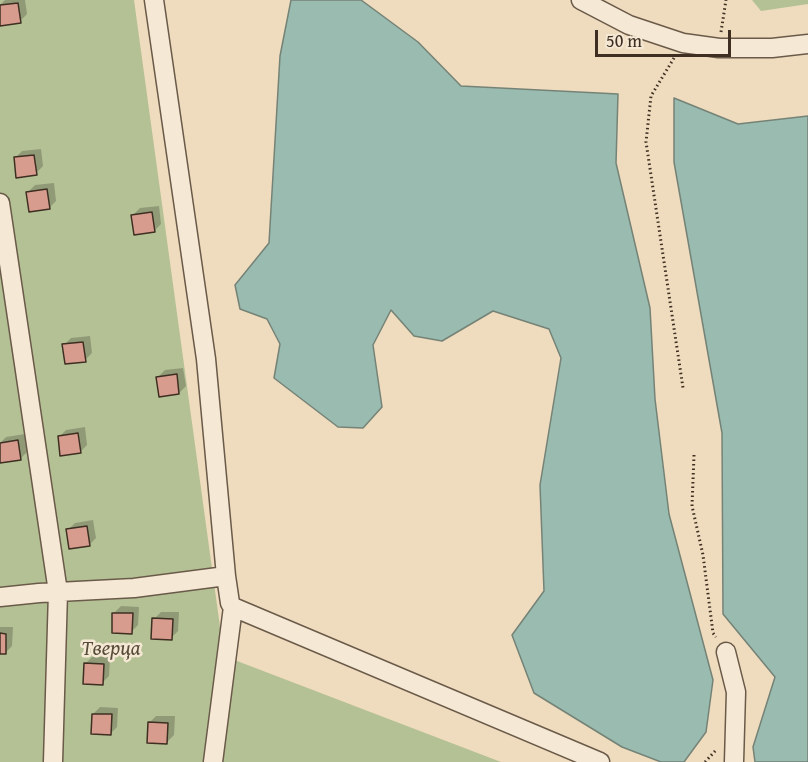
<!DOCTYPE html>
<html>
<head>
<meta charset="utf-8">
<style>
	body { margin:0 }
	#map { position:relative; width:808px; height:762px; overflow:hidden; background:#efdbbd; font-family:"Gentium Book Plus",serif }
	canvas { display:block }
	.scale { position:absolute; left:595px; top:30px; width:136px; height:27px; box-sizing:border-box; border:3px solid #3e2f22; border-top:0; padding-left:8px; font-size:18px; line-height:21px; white-space:nowrap; color:#3e2f22; -webkit-text-stroke:4px #f5e8d4; paint-order:stroke }
</style>
</head>
<body>
<div id="map">
<canvas width="808" height="762"></canvas>
<div class="scale">50 m</div>
</div>
<script>
const c = document.querySelector('canvas').getContext('2d');
c.lineJoin = 'round';
function paint(path, color) { c.fillStyle = color; c.fill(path, 'evenodd'); }
const poly = rows => new Path2D(rows.map(r => 'M' + r).join(''));
function strokePath(path, color, width, dash) { c.strokeStyle = color; c.lineWidth = width; c.lineCap = dash ? 'butt' : 'round'; c.setLineDash(dash || []); c.stroke(path); }
function drawText(font, color, halo, rows, align = 'center') {
  c.font = font + ' "Gentium Book Plus",serif'; c.lineWidth = 5; c.setLineDash([]); c.textBaseline = 'middle'; c.strokeStyle = halo; c.fillStyle = color; for (const [text, x, y, turn = 0] of rows) {
    c.save(); c.translate(x, y); c.rotate((+turn || 0) * Math.PI / 180); c.textAlign = isNaN(turn) ? turn : align; if (halo) c.strokeText(text, 0, 0); c.fillText(text, 0, 0); c.restore();
  }
}
const green = poly([
	[0,0,134,0,224,656,501,762,0,762],
	[752,0,808,0,808,4,761,11]
]);
const water = poly([
	[291,0,361,0,418,42,461,86,618,94,616,163,650,308,655,399,669,514,713,680,706,732,684,762,661,762,622,747,534,693,512,635,544,591,540,485,561,358,549,329,493,311,442,341,414,336,391,310,373,345,382,407,363,428,338,427,274,378,280,344,267,319,240,309,235,285,269,243,280,56,291,0],
	[674,98,738,124,808,116,808,762,755,762,753,747,775,677,723,614,722,433,674,162,674,98]
]);
const shadow = poly([
	[5,0,25,0,27,14,20,21,0,14,0,5],
	[41,149,43,166,36,173,15,158,22,151],
	[54,183,56,201,49,208,28,192,35,185],
	[159,206,161,224,154,231,133,215,140,208],
	[90,336,92,353,85,360,64,345,71,338],
	[183,368,186,386,179,393,158,377,165,370],
	[85,427,87,445,80,452,59,437,66,430],
	[25,434,27,452,20,459,0,450,0,443,6,437],
	[93,520,96,538,89,545,68,530,75,523],
	[121,606,139,607,138,625,131,632,114,613],
	[161,612,179,612,178,631,171,638,154,619],
	[0,627,13,627,12,646,5,653,0,653],
	[92,657,110,657,109,676,102,683,85,664],
	[100,707,118,708,117,727,110,734,93,714],
	[156,716,175,716,174,735,167,742,149,723]
]);
const building = poly([
	[18,3,21,23,0,26,0,5,18,3],
	[34,155,37,175,16,178,14,157,34,155],
	[47,189,50,209,29,212,26,192,47,189],
	[152,212,155,232,134,235,131,215,152,212],
	[83,342,86,362,65,364,62,344,83,342],
	[177,374,179,394,159,397,156,377,177,374],
	[78,433,81,453,60,456,58,436,78,433],
	[18,440,21,460,0,463,0,443,18,440],
	[87,526,90,546,69,549,66,529,87,526],
	[112,613,133,613,132,634,112,633,112,613],
	[152,618,173,619,172,640,151,639,152,618],
	[0,633,6,634,6,654,0,654,0,633],
	[84,663,104,664,103,685,83,684,84,663],
	[92,714,112,714,111,735,91,734,92,714],
	[148,722,168,723,167,744,147,743,148,722]
]);
const path = poly([
	[721,32,726,0],
	[674,58,651,96,646,142,683,388],
	[694,455,692,506,703,555,713,633,716,637],
	[705,762,716,750]
]);
const minor = poly([
	[154,0,206,359,226,576,230,603,233,607,600,762],
	[581,0,629,25,683,43,719,48,772,48,808,44],
	[0,203,58,592,53,762],
	[0,597,39,593,134,588,226,576],
	[726,652,736,692,734,762],
	[213,762,233,607]
]);
const parkNames = [
	["Тверца",111,650]
];
paint(green, '#b4c195');
paint(water, '#9abbb0');
strokePath(water, '#758377', 1.5);
paint(shadow, '#0003');
paint(building, '#d79c8d');
strokePath(building, '#3e2f22', 1.5);
strokePath(minor, '#6a5a49', 21);
strokePath(path, '#3e2f22', 3, [1.5, 3]);
strokePath(minor, '#f5e8d4', 18);
drawText('italic 21px', '#564c39', '#f5e8d4', parkNames);
</script>
</body>
</html>
